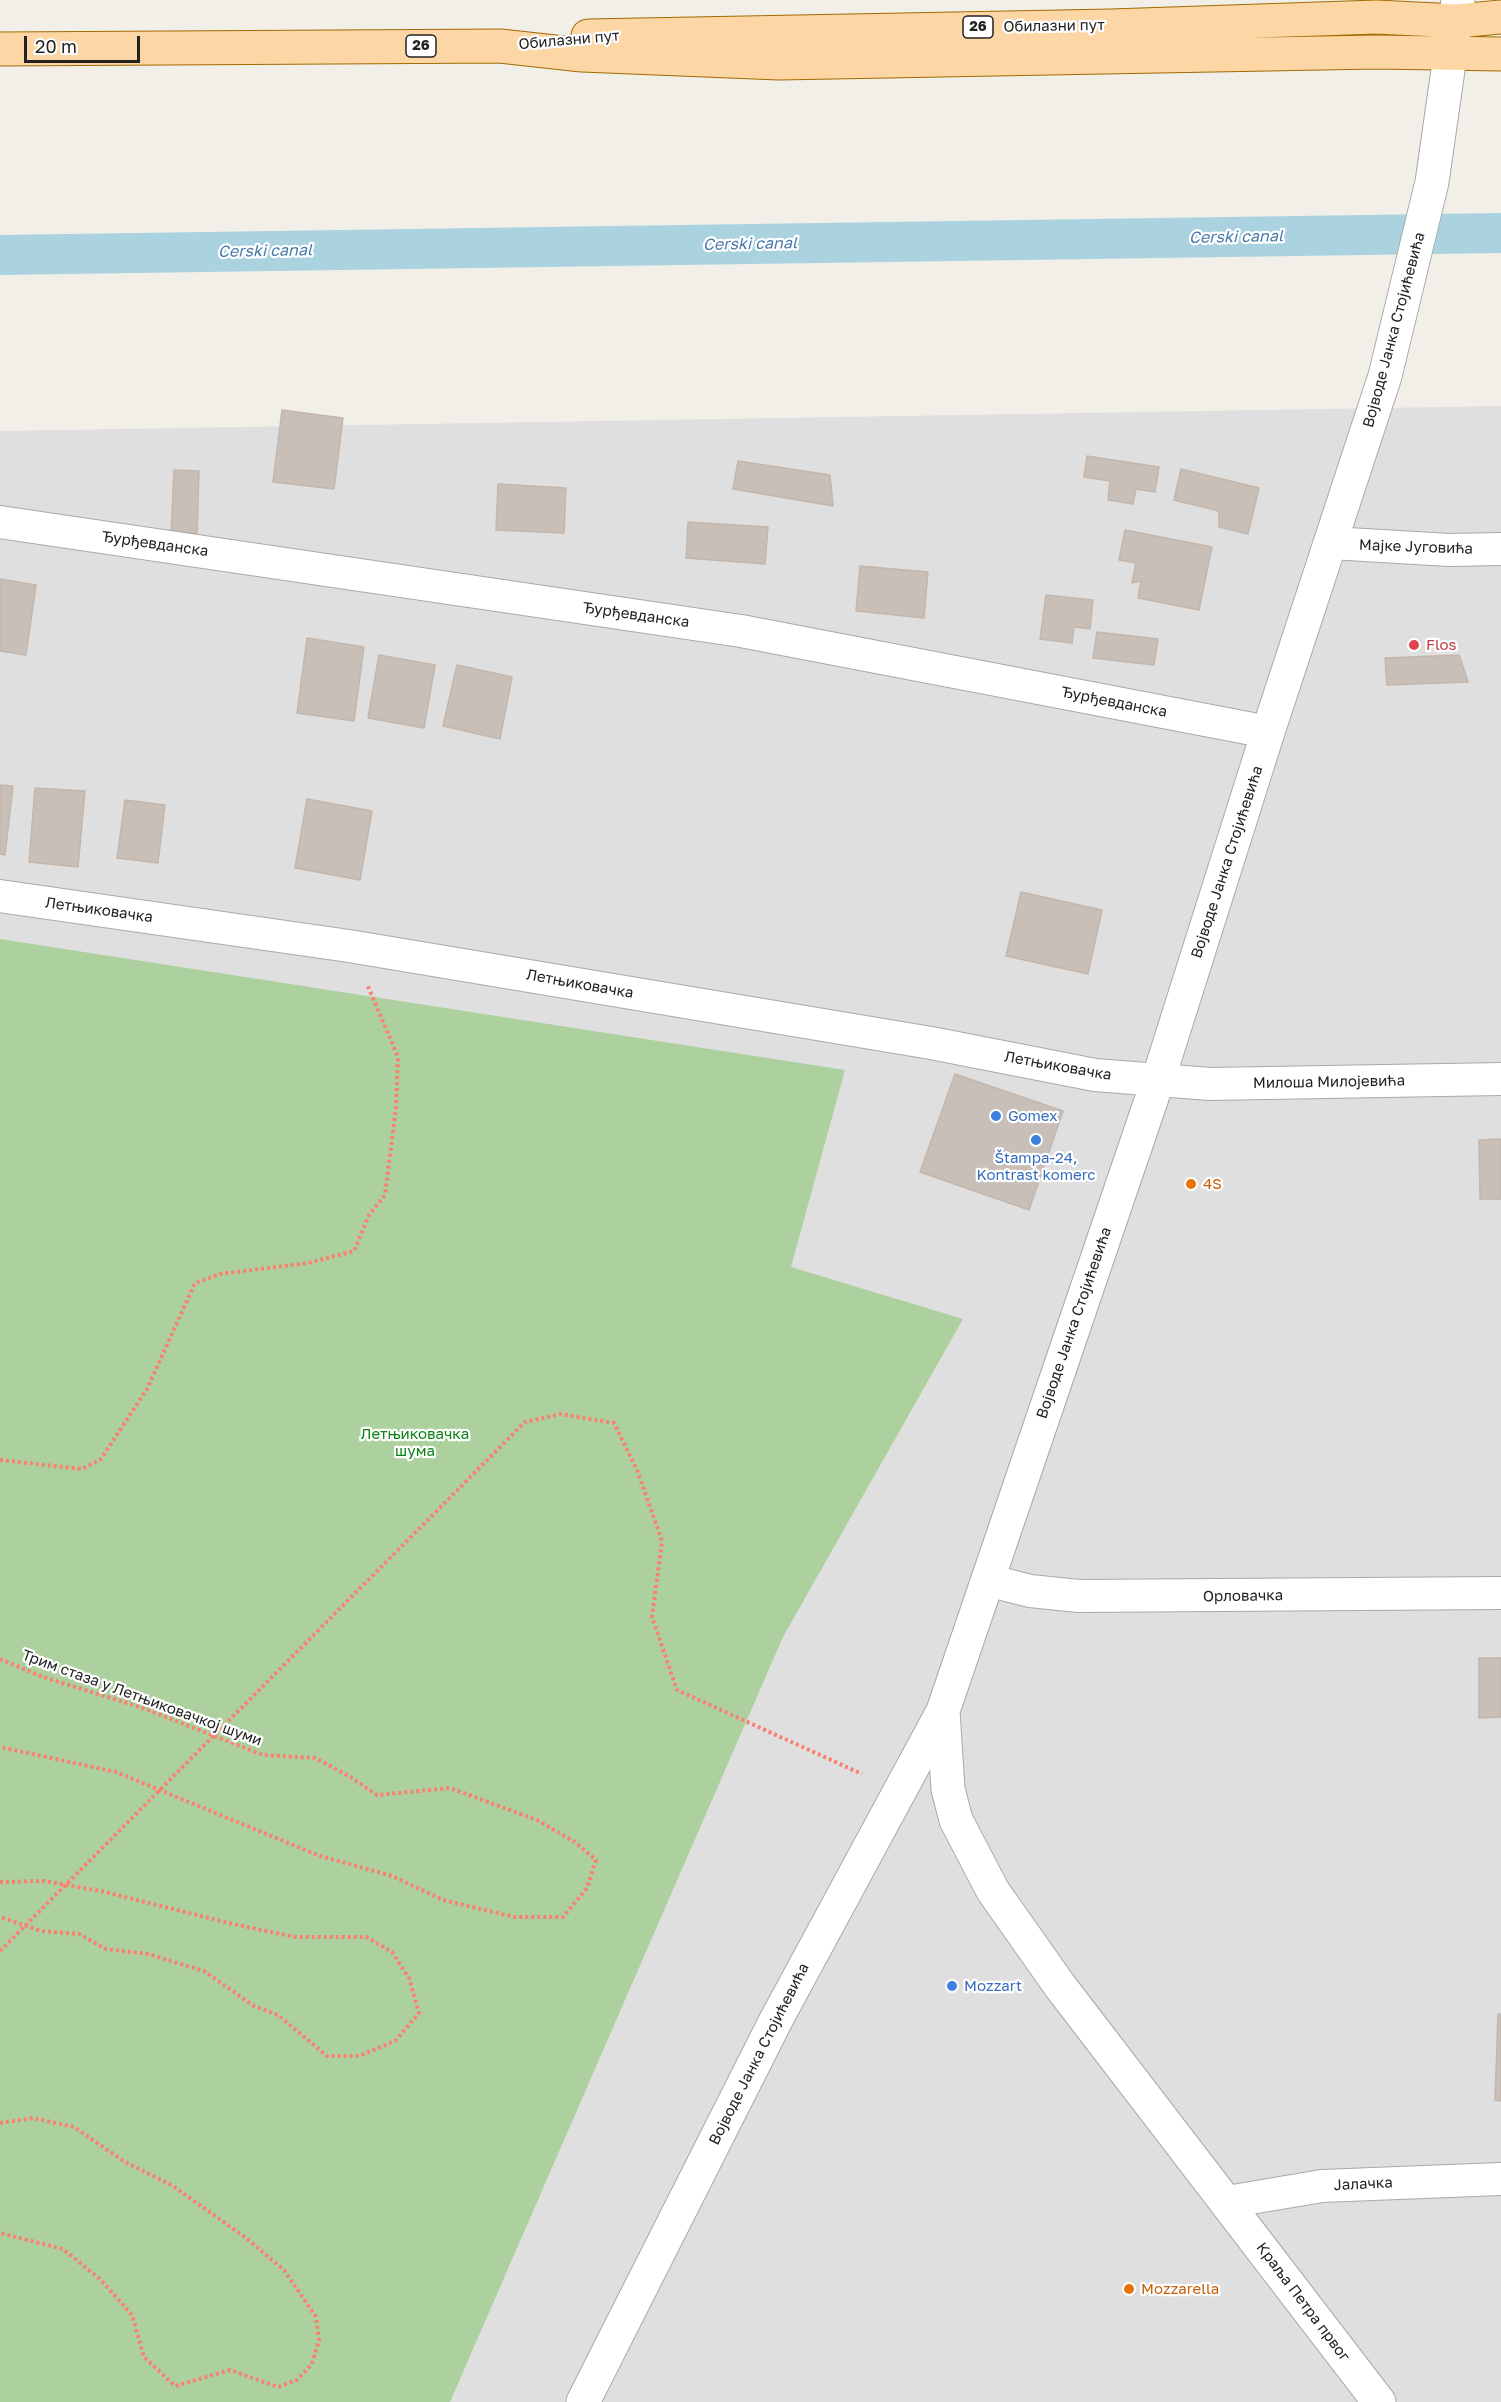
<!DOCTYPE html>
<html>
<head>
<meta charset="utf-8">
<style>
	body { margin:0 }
	#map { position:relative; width:1501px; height:2402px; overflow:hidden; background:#f2efe9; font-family:"Golos Text",sans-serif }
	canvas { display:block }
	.scale { position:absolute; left:24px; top:36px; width:116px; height:27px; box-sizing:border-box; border:3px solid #222; border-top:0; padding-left:8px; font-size:18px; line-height:21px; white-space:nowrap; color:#222; -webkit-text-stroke:4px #fff; paint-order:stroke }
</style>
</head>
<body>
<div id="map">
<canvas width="1501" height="2402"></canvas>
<div class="scale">20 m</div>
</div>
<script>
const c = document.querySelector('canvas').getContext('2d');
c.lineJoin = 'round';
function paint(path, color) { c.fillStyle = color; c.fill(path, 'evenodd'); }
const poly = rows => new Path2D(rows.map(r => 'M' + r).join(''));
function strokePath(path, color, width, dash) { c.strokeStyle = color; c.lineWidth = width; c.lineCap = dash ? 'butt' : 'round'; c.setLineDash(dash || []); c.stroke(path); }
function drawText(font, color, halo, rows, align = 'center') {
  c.font = font + ' "Golos Text",sans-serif'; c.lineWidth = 4.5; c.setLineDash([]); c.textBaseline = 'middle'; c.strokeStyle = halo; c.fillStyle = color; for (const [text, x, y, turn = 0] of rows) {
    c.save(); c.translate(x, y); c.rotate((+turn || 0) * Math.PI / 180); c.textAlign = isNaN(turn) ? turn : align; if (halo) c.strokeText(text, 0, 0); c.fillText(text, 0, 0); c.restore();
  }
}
const residential = poly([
	[1501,406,1501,2402,0,2402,0,431]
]);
const forest = poly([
	[0,939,845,1070,791,1267,963,1319,783,1637,450,2402,0,2402]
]);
const canal = poly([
	[0,255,1501,233]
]);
const building = poly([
	[282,410,343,418,334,489,273,482,282,410],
	[1087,456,1159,467,1155,492,1136,489,1133,504,1108,500,1110,481,1084,477,1087,456],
	[738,461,830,475,833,506,733,489,738,461],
	[1181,469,1259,488,1248,534,1219,527,1219,511,1174,500,1181,469],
	[174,470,199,471,197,537,171,536,174,470],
	[498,484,566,488,564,533,496,530,498,484],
	[688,522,768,527,765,564,686,558,688,522],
	[1125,530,1212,547,1199,610,1138,598,1141,581,1132,583,1136,563,1119,560,1125,530],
	[860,566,928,572,924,618,856,611,860,566],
	[0,579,36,585,26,655,0,651,0,579],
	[1046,595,1093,600,1090,629,1074,627,1072,643,1040,639,1046,595],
	[1097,632,1158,639,1154,665,1093,658,1097,632],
	[307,638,364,647,354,721,297,713,307,638],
	[379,655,435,665,424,728,368,718,379,655],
	[1459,655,1468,682,1387,685,1385,658,1459,655],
	[457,665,512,677,500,739,443,726,457,665],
	[0,785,13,786,5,855,0,854,0,785],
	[35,788,85,791,78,867,29,862,35,788],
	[307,799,372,811,360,880,295,868,307,799],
	[125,800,165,805,158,863,117,858,125,800],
	[1021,892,1102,910,1088,974,1006,956,1021,892],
	[955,1074,1063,1111,1029,1210,920,1172,955,1074],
	[1501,1139,1501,1199,1480,1199,1479,1140,1501,1139],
	[1479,1658,1501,1658,1501,1717,1479,1718,1479,1658],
	[1498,2014,1501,2014,1501,2101,1495,2100,1498,2014]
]);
const path = poly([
	[0,1460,82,1469,101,1459,147,1389,195,1283,220,1274,308,1263,354,1251,369,1215,385,1195,396,1107,398,1057,367,984],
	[0,1659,43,1677,143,1708,263,1755,315,1758,349,1776,377,1795,450,1788,537,1820,575,1842,596,1860,587,1888,563,1917,514,1917,443,1900,392,1876,320,1856,116,1772,0,1747],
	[0,1882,44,1881,101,1891,233,1924,295,1937,366,1937,392,1952,409,1978,419,2013,395,2041,359,2056,327,2056,278,2015,254,2006,204,1971,148,1954,106,1949,79,1934,41,1931,0,1917],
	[0,1951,525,1422,560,1414,614,1423,637,1470,662,1541,652,1617,677,1690,862,1774],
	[0,2123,33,2118,74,2127,125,2162,173,2186,246,2238,284,2270,316,2317,319,2340,312,2364,297,2380,278,2387,230,2370,175,2386,144,2357,132,2315,101,2280,63,2249,0,2233]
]);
const minor = poly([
	[0,522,741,631,1268,732],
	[1331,543,1449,550,1501,549],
	[0,896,349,946,931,1043,1095,1075,1210,1084,1501,1079],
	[987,1580,1030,1591,1079,1596,1501,1593],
	[1227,2202,1322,2186,1501,2179]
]);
const tertiary = poly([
	[943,1711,948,1789,956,1820,993,1891,1060,1986,1379,2402],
	[583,2402,776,2020,943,1711,1158,1080,1268,732,1385,376,1432,182,1458,0]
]);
const primary = poly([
	[588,36,1111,26,1377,17,1457,21,1501,17],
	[0,49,500,46,582,55,779,63,1376,52,1501,54]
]);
const markers = [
	[1414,645,6,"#e0444e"],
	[996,1116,6,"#3f7fe0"],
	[1036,1140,6,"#3f7fe0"],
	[1191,1184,6,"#e8710a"],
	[952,1986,6,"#3f7fe0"],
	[1129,2289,6,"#e8710a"]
];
const shields = [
	[978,27,30],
	[421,46,30]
];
const shieldNames = [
	["26",978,27],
	["26",421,46]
];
const streetNames = [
	["Обилазни пут",1054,26,-1],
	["Обилазни пут",569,40,-5],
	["Војводе Јанка Стојићевића",1394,330,-75],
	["Ђурђевданска",155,544,8],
	["Мајке Југовића",1416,547,2],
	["Ђурђевданска",636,615,8],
	["Ђурђевданска",1114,702,11],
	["Војводе Јанка Стојићевића",1227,862,-72],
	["Летњиковачка",99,910,8],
	["Летњиковачка",580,984,10],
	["Летњиковачка",1058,1066,10],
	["Милоша Милојевића",1329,1082,-1],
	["Војводе Јанка Стојићевића",1074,1323,-71],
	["Орловачка",1243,1596,-1],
	["Трим стаза у Летњиковачкој шуми",142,1698,20],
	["Војводе Јанка Стојићевића",759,2054,-63],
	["Јалачка",1363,2184,-3],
	["Краља Петра првог",1303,2302,53]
];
const healthNames = [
	["Flos",1426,645]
];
const shopNames = [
	["Gomex",1008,1116],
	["Štampa-24,",1036,1158,"center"],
	["Kontrast komerc",1036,1175,"center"],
	["Mozzart",964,1986]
];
const foodNames = [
	["4S",1203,1184],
	["Mozzarella",1141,2289]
];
const parkNames = [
	["Летњиковачка",415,1434],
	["шума",415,1451]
];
const waterNames = [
	["Cerski canal",1236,237,-1],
	["Cerski canal",750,244,-1],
	["Cerski canal",265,251,-1]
];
paint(residential, '#e0dfdf');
paint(forest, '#add19e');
strokePath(canal, '#aad3df', 40);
paint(building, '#c7bfb8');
strokePath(building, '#c4b6ab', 1.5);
strokePath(minor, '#a9a9a9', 34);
strokePath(tertiary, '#a9a9a9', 35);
strokePath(primary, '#a06b00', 35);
strokePath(path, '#fa8072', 4, [3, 3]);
strokePath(minor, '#fff', 32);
strokePath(tertiary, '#fff', 33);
strokePath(primary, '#fcd6a4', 33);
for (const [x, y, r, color] of markers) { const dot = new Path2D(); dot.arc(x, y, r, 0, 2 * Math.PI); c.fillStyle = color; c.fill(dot); strokePath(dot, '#fff', 2); }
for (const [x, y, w] of shields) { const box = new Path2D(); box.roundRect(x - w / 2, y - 11, w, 22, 4.5); c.fillStyle = '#fff'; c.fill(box); strokePath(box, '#222', 1.5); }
drawText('bold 14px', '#222', null, shieldNames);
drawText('15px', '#222', '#fff', streetNames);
drawText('15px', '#be3a42', '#fff', healthNames, 'left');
drawText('15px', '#366cbe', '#fff', shopNames, 'left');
drawText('15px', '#c56008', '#fff', foodNames, 'left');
drawText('15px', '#0c8416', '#fff', parkNames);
drawText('italic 16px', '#4a7aab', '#fff', waterNames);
</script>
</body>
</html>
